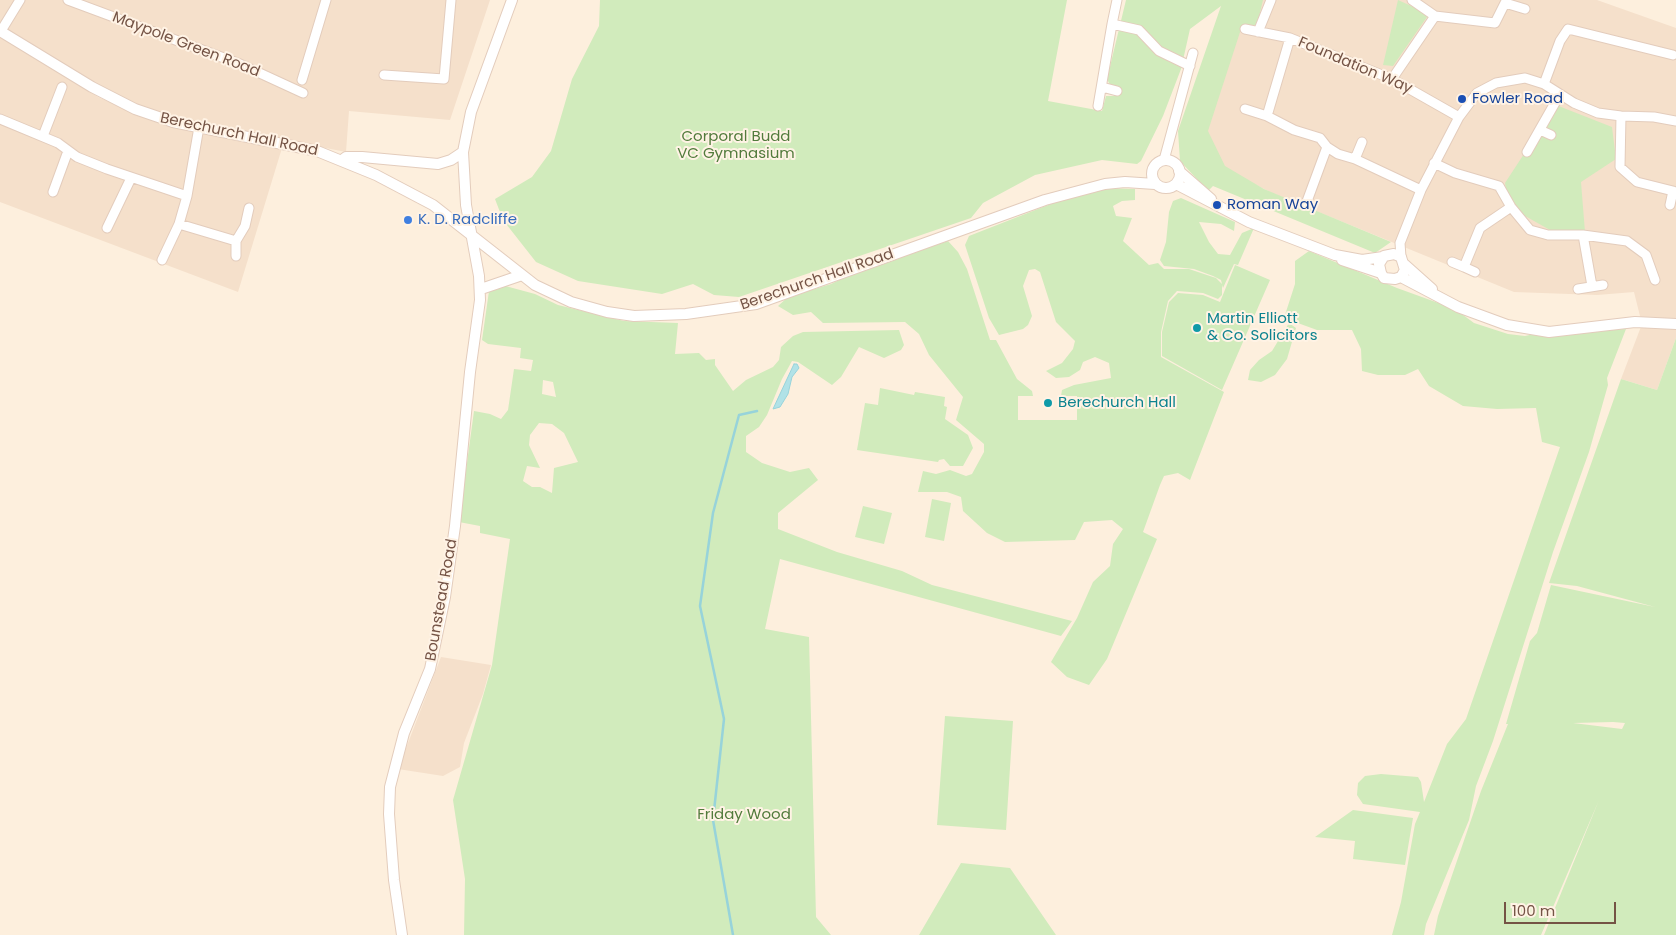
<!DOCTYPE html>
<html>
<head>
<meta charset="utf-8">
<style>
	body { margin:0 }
	#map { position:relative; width:1676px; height:935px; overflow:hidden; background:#fdefdd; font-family:Poppins,sans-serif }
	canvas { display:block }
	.scale { position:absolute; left:1504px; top:902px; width:112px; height:22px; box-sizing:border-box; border:2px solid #745345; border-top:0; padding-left:6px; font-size:15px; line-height:18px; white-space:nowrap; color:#745345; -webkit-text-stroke:4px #fff3e5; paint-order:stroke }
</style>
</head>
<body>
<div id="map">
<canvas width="1676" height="935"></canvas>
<div class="scale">100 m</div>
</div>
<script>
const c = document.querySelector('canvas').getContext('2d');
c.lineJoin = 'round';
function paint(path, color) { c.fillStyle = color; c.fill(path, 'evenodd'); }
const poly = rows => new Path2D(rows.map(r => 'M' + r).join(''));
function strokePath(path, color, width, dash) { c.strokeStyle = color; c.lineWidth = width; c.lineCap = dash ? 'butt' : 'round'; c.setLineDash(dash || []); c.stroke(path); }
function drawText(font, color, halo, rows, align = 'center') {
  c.font = font + ' Poppins,sans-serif'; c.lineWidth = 4; c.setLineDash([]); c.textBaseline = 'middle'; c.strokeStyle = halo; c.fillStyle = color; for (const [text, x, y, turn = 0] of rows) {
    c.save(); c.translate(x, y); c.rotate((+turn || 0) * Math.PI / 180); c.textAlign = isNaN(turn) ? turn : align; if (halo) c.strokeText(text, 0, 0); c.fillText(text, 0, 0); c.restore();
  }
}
const residential = poly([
	[0,0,490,0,450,120,349,111,346,152,179,119,152,112,125,100,0,26],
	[1234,0,1597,0,1676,28,1676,338,1657,390,1621,379,1642,324,1634,292,1597,295,1514,292,1272,193,1215,164,1202,132],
	[0,35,98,97,136,114,282,148,238,292,0,202],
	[441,657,491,665,483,694,464,743,460,767,443,776,398,769]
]);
const green = poly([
	[600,0,1067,0,1048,101,1102,111,1106,96,1115,96,1116,89,1111,87,1107,79,1126,0,1263,0,1257,25,1242,26,1208,131,1225,166,1264,189,1391,242,1375,253,1213,186,1208,191,1180,161,1178,131,1221,6,1190,29,1181,69,1163,116,1141,161,1137,164,1102,160,1035,175,983,203,971,218,739,297,714,295,693,284,662,294,578,281,536,262,503,220,495,199,532,177,551,151,572,79,599,26],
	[1398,0,1429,14,1393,66,1383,65],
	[1556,105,1612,127,1616,159,1581,182,1585,232,1550,230,1518,212,1507,194,1505,183],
	[1104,188,1135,189,1135,200,1122,201,1113,206,1116,216,1132,218,1123,241,1149,265,1158,263,1164,269,1189,269,1216,278,1222,284,1221,280,1213,276,1194,269,1164,266,1160,260,1166,242,1169,212,1173,201,1181,198,1235,222,1234,231,1221,224,1199,222,1209,242,1218,254,1230,255,1242,233,1254,228,1238,265,1234,264,1223,288,1222,285,1222,295,1218,299,1203,293,1177,291,1168,301,1161,332,1161,357,1224,392,1190,480,1178,473,1164,476,1160,485,1143,532,1157,539,1107,659,1089,685,1067,677,1051,662,1077,618,1093,582,1110,566,1113,544,1123,529,1112,520,1084,522,1075,540,1005,542,987,533,963,511,961,497,947,492,918,492,923,471,936,474,950,470,966,476,972,474,984,452,984,444,956,420,963,397,929,355,919,334,905,322,823,323,811,312,793,315,778,306,788,297,831,284,862,269,948,241,958,252,967,269,990,340,996,340,1017,379,1032,391,1033,396,1018,396,1018,420,1077,420,1077,396,1061,396,1062,390,1074,385,1111,378,1109,363,1095,357,1083,362,1080,370,1069,377,1056,378,1046,371,1062,363,1073,349,1075,341,1056,322,1040,272,1035,269,1029,270,1023,286,1032,316,1028,325,1023,329,999,335,989,318,965,245,969,236,1071,196],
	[1309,251,1397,288,1455,309,1474,323,1508,334,1525,336,1543,332,1626,329,1607,378,1608,385,1589,452,1553,552,1493,741,1476,786,1469,820,1426,924,1424,935,1392,935,1401,902,1415,824,1420,812,1363,804,1357,795,1358,783,1365,776,1381,774,1418,777,1421,782,1424,802,1447,744,1466,719,1560,447,1542,442,1536,408,1497,409,1463,406,1429,386,1418,369,1405,375,1378,375,1362,371,1361,349,1352,330,1317,330,1284,318,1295,284,1295,261],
	[1235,265,1270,280,1222,390,1162,356,1162,332,1169,302,1178,293,1203,295,1220,302],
	[498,284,535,294,558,305,624,321,678,323,675,354,699,353,706,360,715,359,715,365,733,391,746,380,773,367,779,360,781,347,793,336,803,332,899,330,904,345,901,350,884,358,859,347,841,377,832,385,798,362,792,361,782,379,767,415,759,427,746,436,746,452,762,463,790,472,809,468,818,480,778,513,778,529,837,552,902,571,932,585,1072,621,1061,636,780,559,765,629,809,637,816,917,831,935,464,935,465,879,453,800,492,665,510,539,480,533,480,526,459,522,474,411,490,414,501,419,508,410,514,369,531,371,533,360,520,358,521,348,488,344,482,340,489,291],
	[543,380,553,382,556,397,542,394],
	[539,423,552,424,564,433,578,462,554,468,552,493,540,487,532,487,523,481,527,466,540,468,529,445,530,435],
	[1289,323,1296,328,1287,359,1275,375,1261,382,1248,380,1250,370,1259,360,1272,351],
	[1676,338,1676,935,1544,935,1599,800,1541,935,1434,935,1438,916,1481,791,1508,724,1506,724,1530,641,1537,633,1551,585,1655,607,1577,586,1549,583,1621,379,1657,390],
	[1613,722,1625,723,1622,729,1573,723],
	[880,388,914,395,915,392,945,397,944,406,947,407,945,419,968,435,973,448,963,466,950,466,944,459,939,460,938,462,857,450,865,403,878,405],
	[932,499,951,503,944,541,925,537],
	[863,506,892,513,884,544,855,537],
	[945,716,1013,721,1006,830,937,825],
	[1353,810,1413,818,1405,865,1353,859,1355,841,1315,837],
	[961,863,1010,868,1056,935,919,935]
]);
const water = poly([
	[794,364,797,364,799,368,792,377,788,394,780,407,773,409,794,364]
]);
const stream = poly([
	[733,935,713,820,724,719,700,606,713,513,739,415,757,411]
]);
const minor = poly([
	[68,0,240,64,303,93],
	[1117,0,1112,24,1139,30,1159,51,1190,66],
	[1412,0,1435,16],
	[1245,29,1290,38,1392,79,1459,117],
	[1,31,20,0],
	[1258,32,1271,0],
	[384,75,444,79,451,0],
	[1392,79,1435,16,1495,23,1505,3,1525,9],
	[302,80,326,0],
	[1544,84,1560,41,1568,29,1673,55],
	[1102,87,1117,91],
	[1098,106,1112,24],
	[1245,109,1267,116,1294,130,1320,138,1327,147,1338,154,1355,159,1421,190],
	[1267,116,1290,38],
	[1621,116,1620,167,1637,182,1673,191,1670,205],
	[0,119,58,143,77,157,107,169,187,196],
	[1540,130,1551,135],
	[43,136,62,87],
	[1527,152,1560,94],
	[1355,159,1362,142],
	[1164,160,1193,53],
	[1434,163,1455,173,1499,186,1511,207,1530,230,1548,235,1583,235,1627,241,1646,255,1655,280],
	[53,192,68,151],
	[1306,204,1327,147],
	[179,224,236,241,236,256],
	[107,228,131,178],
	[1583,235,1592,286],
	[236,241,245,226,249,208],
	[1401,257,1400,243,1421,190,1459,117,1477,93,1496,83,1525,78,1544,84,1574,103,1598,113,1621,116,1654,117,1676,121],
	[162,260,179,224,187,196,199,127],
	[1452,262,1464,267,1480,228,1511,207],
	[1464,267,1475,272],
	[1578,289,1603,285]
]);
const tertiary = poly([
	[0,31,92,87,135,109,173,122,317,151,376,175,433,205,535,285,571,302,607,312,634,316,686,314,756,304,1045,200,1105,184,1125,182,1155,184],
	[342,160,346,157,362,157,438,164,451,160,463,152],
	'1152 174a14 14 0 1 1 28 0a14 14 0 1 1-28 0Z',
	[1179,171,1211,199],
	[1176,184,1249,222,1335,255,1362,260,1383,257],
	[1342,260,1381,273,1384,278,1395,279,1401,277,1405,270,1401,257,1394,254,1384,256,1379,264,1381,273],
	[1404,264,1432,289],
	[1401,277,1458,307,1507,325,1549,332,1635,322,1676,324],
	[481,289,522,275],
	[402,935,394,880,389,814,390,787,404,733,430,669,445,597,455,526,470,372,480,300,479,276,466,205,463,152,471,112,512,0]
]);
const markers = [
	[1462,99,5,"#1a4fb4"],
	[1217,205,5,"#1a4fb4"],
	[408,220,5,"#3f7fe0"],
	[1197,328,5,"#0f9aa8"],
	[1048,403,5,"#0f9aa8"]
];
const streetNames = [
	["Maypole Green Road",186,45,21],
	["Foundation Way",1355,66,23],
	["Berechurch Hall Road",239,135,12],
	["Berechurch Hall Road",817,280,-19],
	["Bounstead Road",442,600,-80]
];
const transitNames = [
	["Fowler Road",1472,99],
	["Roman Way",1227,205]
];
const parkNames = [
	["Corporal Budd",736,137],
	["VC Gymnasium",736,154],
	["Friday Wood",744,815]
];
const shopNames = [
	["K. D. Radcliffe",418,220]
];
const cultureNames = [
	["Martin Elliott",1207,319],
	["& Co. Solicitors",1207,336],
	["Berechurch Hall",1058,403]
];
paint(residential, '#f5e0cb');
paint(green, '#d1ebbc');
paint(water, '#b1e2e7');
strokePath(water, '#97d3da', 1);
strokePath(stream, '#97d3da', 2.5);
strokePath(minor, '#e3ccbc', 11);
strokePath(tertiary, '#e3ccbc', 12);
strokePath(minor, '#fff', 9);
strokePath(tertiary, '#fff', 10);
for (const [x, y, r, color] of markers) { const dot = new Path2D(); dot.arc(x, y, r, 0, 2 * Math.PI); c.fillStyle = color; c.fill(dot); strokePath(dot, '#fff3e5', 2); }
drawText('15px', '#745345', '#fff3e5', streetNames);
drawText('15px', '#164399', '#fff3e5', transitNames, 'left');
drawText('15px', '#527b3c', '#fff3e5', parkNames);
drawText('15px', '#366cbe', '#fff3e5', shopNames, 'left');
drawText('15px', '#0d838f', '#fff3e5', cultureNames, 'left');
</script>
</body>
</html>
